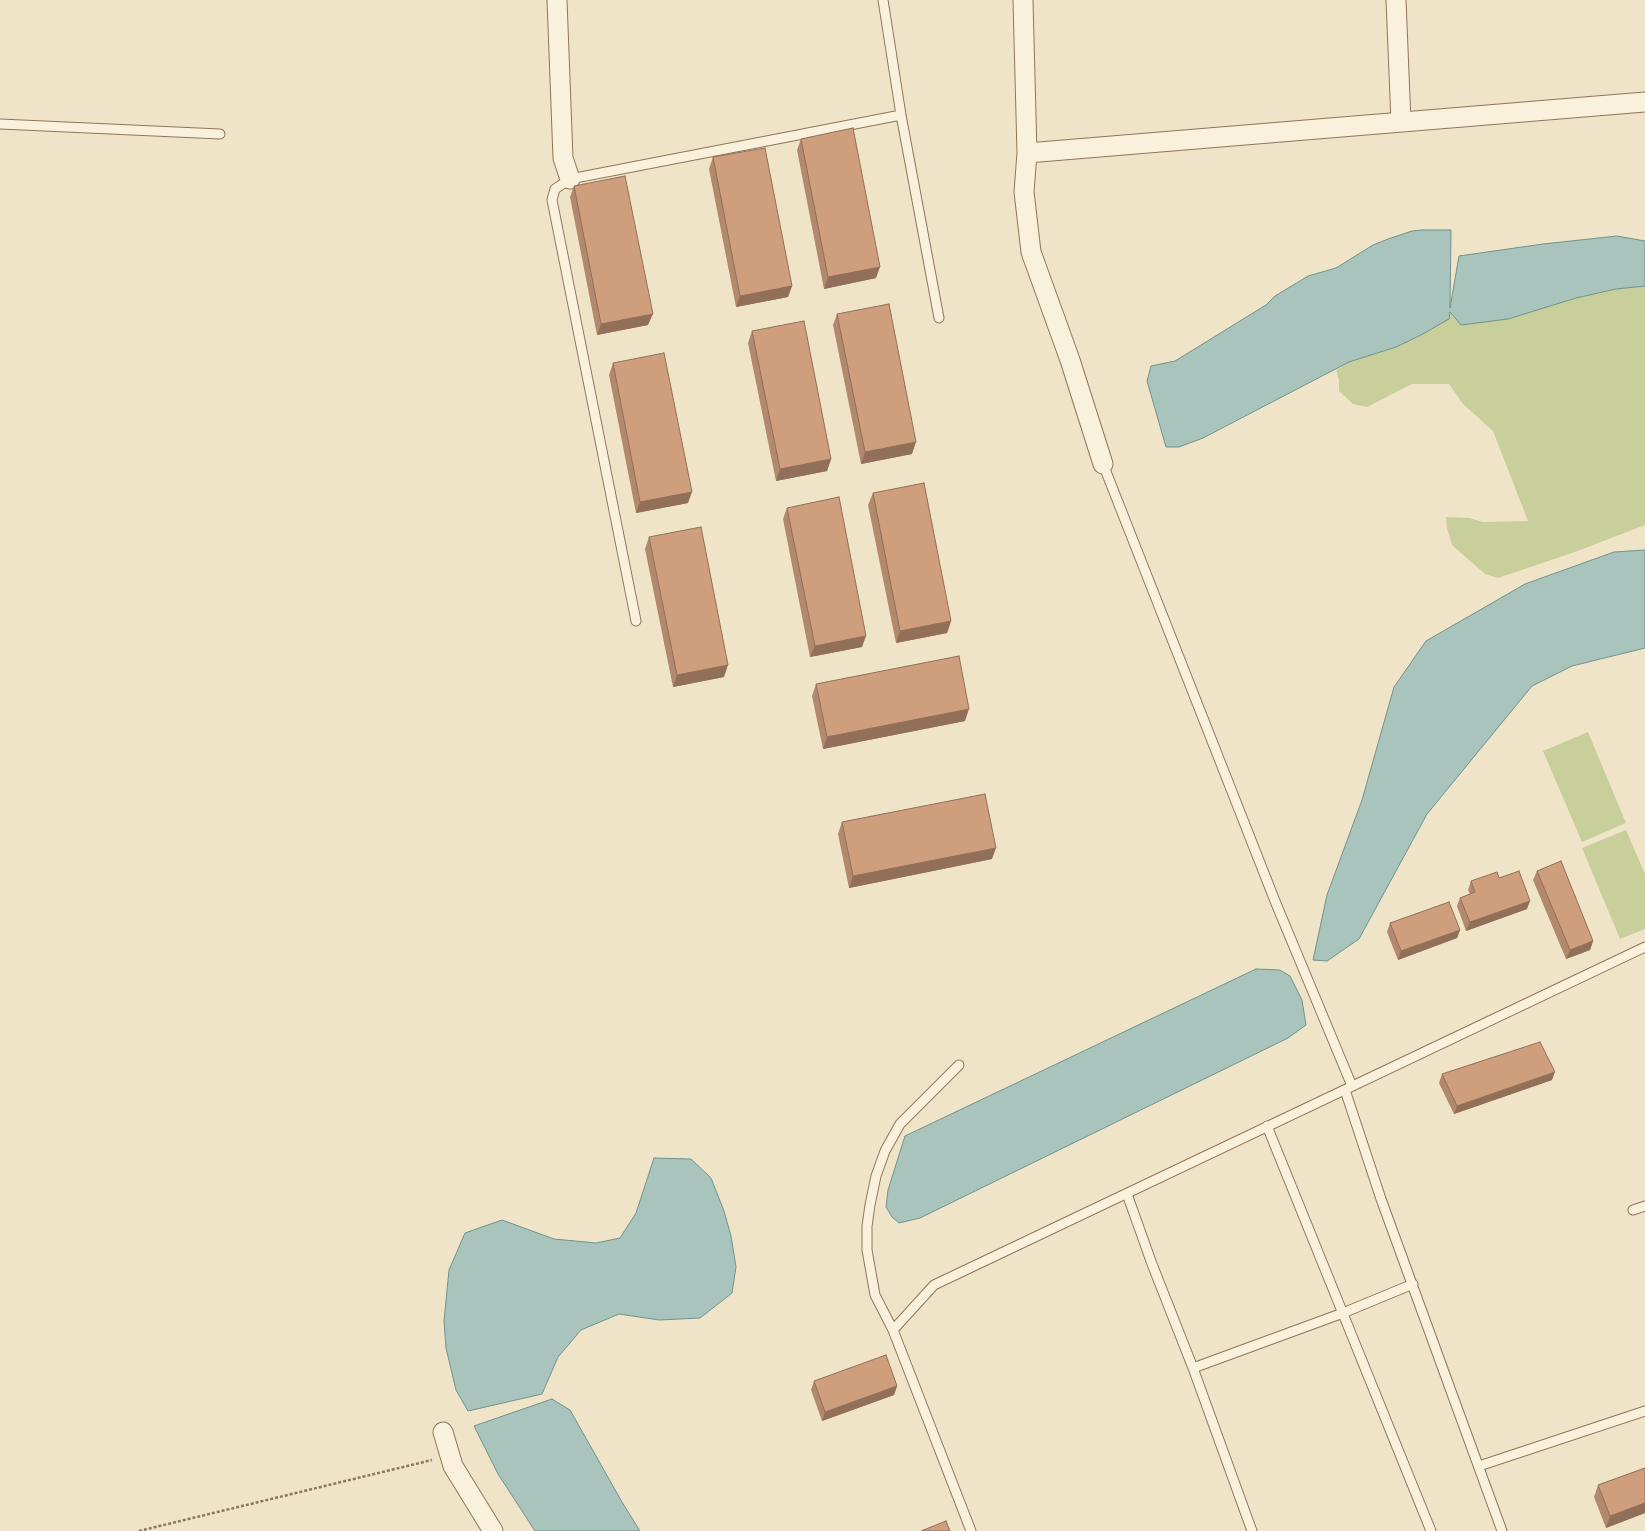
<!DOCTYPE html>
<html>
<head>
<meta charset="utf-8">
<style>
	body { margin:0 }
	canvas { display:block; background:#f0e4c8 }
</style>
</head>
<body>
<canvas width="1645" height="1531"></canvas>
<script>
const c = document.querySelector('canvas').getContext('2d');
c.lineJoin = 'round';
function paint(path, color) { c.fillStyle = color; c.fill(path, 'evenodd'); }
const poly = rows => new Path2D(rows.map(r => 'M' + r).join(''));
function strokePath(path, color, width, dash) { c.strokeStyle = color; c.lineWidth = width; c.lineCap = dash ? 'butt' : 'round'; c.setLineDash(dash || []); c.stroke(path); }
const green = poly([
	[1645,286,1645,525,1575,552,1498,578,1485,574,1452,545,1447,528,1446,517,1469,518,1483,522,1528,521,1493,431,1463,404,1449,384,1412,384,1367,407,1353,404,1339,391,1339,380,1336,370,1349,362,1396,347,1421,335,1449,312,1461,325,1526,312,1576,298,1616,289],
	[1588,732,1626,823,1582,842,1543,751],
	[1626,830,1645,874,1645,929,1620,939,1582,848]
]);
const water = poly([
	[1422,230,1451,230,1450,308,1459,256,1543,244,1617,236,1645,241,1645,286,1616,289,1576,298,1508,319,1461,325,1450,312,1449,319,1421,335,1396,347,1349,362,1203,438,1179,447,1166,447,1147,381,1151,366,1175,361,1266,305,1275,296,1308,276,1336,268,1373,245,1388,239,1412,231,1422,230],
	[1645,550,1645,648,1572,666,1532,686,1427,814,1359,939,1327,961,1313,960,1327,895,1362,800,1394,687,1426,641,1525,584,1614,552,1645,550],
	[1256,969,1280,970,1290,976,1302,1000,1306,1025,1288,1038,920,1218,899,1223,892,1217,886,1207,888,1190,905,1136,1256,969],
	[654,1158,691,1159,711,1178,724,1211,731,1236,736,1267,732,1293,700,1318,659,1320,619,1314,581,1330,558,1357,542,1394,468,1411,456,1390,446,1348,444,1321,449,1270,465,1233,502,1220,554,1239,596,1243,620,1238,636,1213,654,1158],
	[552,1399,570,1410,622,1502,640,1531,535,1531,498,1474,474,1426,552,1399]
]);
const path = poly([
	[139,1531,432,1460]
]);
const lane = poly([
	[883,0,901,115,939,318],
	[0,124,220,134],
	[1103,464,1275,901,1352,1086],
	[636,621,552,200,555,189,570,179,901,115],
	[959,1065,900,1124,885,1151,876,1176,870,1205,867,1226,867,1250,875,1295,893,1330,971,1531],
	[1345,1090,1381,1199,1502,1531],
	[1267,1126,1431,1531],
	[1127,1194,1152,1264,1193,1368,1252,1531],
	[1633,1210,1645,1206],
	[893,1330,934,1285,1645,947],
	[1193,1368,1343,1313,1413,1284],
	[1479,1466,1645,1411]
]);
const street = poly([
	[557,0,563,158,570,179],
	[1023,0,1027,153,1024,192,1031,252,1070,360,1103,464],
	[1396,0,1401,122],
	[1027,153,1645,102],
	[443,1432,453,1466,493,1531]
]);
const wall = poly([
	[801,139,876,278,824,289,797,150],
	[713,157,792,286,788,297,736,307,709,169],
	[574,186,648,325,597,335,570,197],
	[837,314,912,454,861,464,833,325],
	[752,331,831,459,827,471,776,481,748,343],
	[613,363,688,503,636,513,609,375],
	[873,493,951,621,947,633,896,643,868,505],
	[787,508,862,647,810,657,783,519],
	[649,537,724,677,673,687,645,549],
	[816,684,965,721,823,749,812,696],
	[842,822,992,859,849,888,838,834],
	[1537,871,1593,941,1590,950,1566,959,1533,880],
	[1499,878,1527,909,1466,931,1457,906,1460,898,1470,894,1468,890,1471,881],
	[1390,923,1460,930,1457,938,1398,960,1387,932],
	[1442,1074,1552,1080,1454,1114,1439,1083],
	[814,1381,897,1386,894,1395,822,1421,811,1390],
	[1645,1468,1645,1513,1606,1528,1594,1497,1598,1485]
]);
const shadedWall = poly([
	[880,267,876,278,824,289,828,277],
	[792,286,788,297,736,307,740,296],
	[653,314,648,325,597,335,601,324],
	[916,442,912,454,861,464,865,452],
	[831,459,827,471,776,481,780,469],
	[692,492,688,503,636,513,640,502],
	[951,621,947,633,896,643,900,631],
	[866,636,862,647,810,657,815,646],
	[728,665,724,677,673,687,677,675],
	[969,709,965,721,823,749,827,737],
	[996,848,992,859,849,888,853,876],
	[1530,901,1527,909,1466,931,1470,922],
	[1460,930,1457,938,1398,960,1401,951],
	[1593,941,1590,950,1566,959,1570,950],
	[1555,1072,1552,1080,1454,1114,1457,1106],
	[897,1386,894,1395,822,1421,825,1412],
	[1645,1503,1645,1513,1606,1528,1610,1516]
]);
const building = poly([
	[853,128,880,267,828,277,801,139,853,128],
	[765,148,792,286,740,296,713,157,765,148],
	[625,176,653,314,601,324,574,186,625,176],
	[889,304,916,442,865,452,837,314,889,304],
	[804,321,831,459,780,469,752,331,804,321],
	[664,353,692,492,640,502,613,363,664,353],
	[924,483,951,621,900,631,873,493,924,483],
	[839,497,866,636,815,646,787,508,839,497],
	[701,527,728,665,677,675,649,537,701,527],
	[959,656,969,709,827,737,816,684,959,656],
	[985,794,996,848,853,876,842,822,985,794],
	[1561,861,1593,941,1570,950,1537,871,1561,861],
	[1519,871,1530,901,1470,922,1460,898,1475,892,1471,881,1497,872,1499,878,1519,871],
	[1449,902,1460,930,1401,951,1390,923,1449,902],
	[1540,1042,1555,1072,1457,1106,1442,1074,1540,1042],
	[886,1355,897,1386,825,1412,814,1381,886,1355],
	[1645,1468,1645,1503,1610,1516,1598,1485,1645,1468],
	[946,1521,950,1531,921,1531,946,1521]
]);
paint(green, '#c9cf9b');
paint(water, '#a9c4bc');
strokePath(water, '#6f938a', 1);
strokePath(lane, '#8d765c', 11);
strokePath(street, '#8d765c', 21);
strokePath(path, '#8d765c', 2.5, [3, 2]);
strokePath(lane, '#faf1dc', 9);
strokePath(street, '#faf1dc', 19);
paint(wall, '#b2896c');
paint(shadedWall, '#916f58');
paint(building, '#cf9f7d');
strokePath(building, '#916f58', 1);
</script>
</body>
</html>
